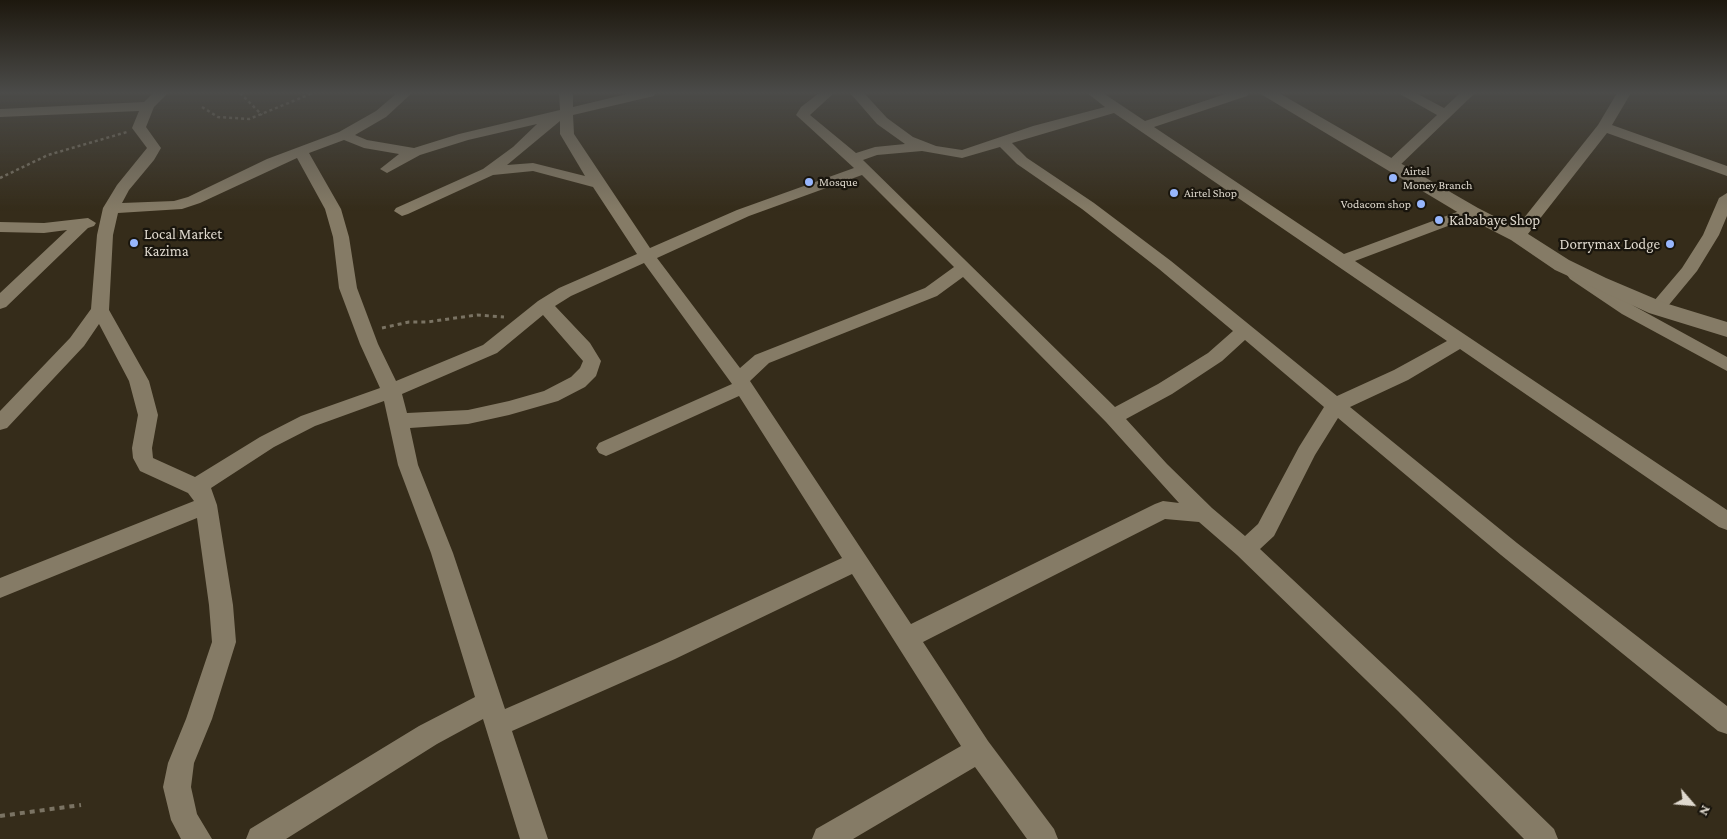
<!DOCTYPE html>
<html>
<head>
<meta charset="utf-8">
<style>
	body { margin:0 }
	#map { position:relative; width:1727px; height:839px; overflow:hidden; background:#352c1a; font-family:"Crimson Pro",serif }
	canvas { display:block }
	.north { position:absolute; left:1667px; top:779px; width:50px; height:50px; -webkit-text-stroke:4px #19150d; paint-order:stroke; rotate:117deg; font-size:14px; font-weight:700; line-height:20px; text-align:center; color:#dfd9ce }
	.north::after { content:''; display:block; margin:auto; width:18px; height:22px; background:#dfd9ce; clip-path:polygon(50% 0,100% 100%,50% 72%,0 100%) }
</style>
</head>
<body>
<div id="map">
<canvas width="1727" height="839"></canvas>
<div class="north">N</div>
</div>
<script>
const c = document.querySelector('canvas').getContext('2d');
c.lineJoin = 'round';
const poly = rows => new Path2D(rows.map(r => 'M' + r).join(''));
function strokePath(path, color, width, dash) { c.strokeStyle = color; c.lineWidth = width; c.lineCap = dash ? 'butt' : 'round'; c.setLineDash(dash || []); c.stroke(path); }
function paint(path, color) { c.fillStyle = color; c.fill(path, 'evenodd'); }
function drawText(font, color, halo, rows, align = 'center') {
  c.font = font + ' "Crimson Pro",serif'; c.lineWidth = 4.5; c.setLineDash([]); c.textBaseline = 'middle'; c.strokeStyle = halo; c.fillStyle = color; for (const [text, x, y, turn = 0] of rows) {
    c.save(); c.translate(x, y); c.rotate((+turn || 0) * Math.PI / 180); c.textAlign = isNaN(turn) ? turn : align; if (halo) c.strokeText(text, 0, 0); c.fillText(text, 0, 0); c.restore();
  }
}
const pathFar2 = poly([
	[240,93,262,115],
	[202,107,218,117,249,119,313,93],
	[0,178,48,155,127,132]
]);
const pathFar1 = poly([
	[382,328,409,322,427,322,477,315,504,317]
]);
const path = poly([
	[0,816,81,805]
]);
const minor = poly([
	[153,93,168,93,154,107,146,127,161,148,154,160,129,190,122,203,174,201,188,197,267,159,339,132,376,111,397,93,412,93,386,117,355,135,367,140,414,148,459,134,560,110,559,93,573,93,573,107,631,93,656,93,654,96,573,115,574,134,650,248,737,210,854,168,796,115,801,107,819,93,834,93,810,115,856,153,875,147,905,144,877,124,850,93,864,93,887,118,913,137,936,146,962,150,1033,126,1105,107,1087,93,1103,93,1145,121,1228,93,1249,93,1247,96,1154,127,1344,254,1465,209,1477,209,1479,212,1477,215,1355,261,1727,510,1727,530,1719,527,1460,349,1408,380,1350,407,1517,543,1727,706,1727,734,1718,731,1501,555,1338,418,1315,455,1274,536,1260,549,1416,695,1554,829,1558,839,1524,839,1398,711,1237,555,1199,522,1165,519,923,642,988,741,1054,829,1058,839,1027,839,975,767,853,839,812,839,816,829,961,746,852,574,675,659,512,731,548,839,520,839,483,719,437,744,286,839,246,839,250,829,419,726,475,697,431,553,398,465,384,401,315,426,274,447,211,488,217,505,233,605,236,642,212,719,194,763,191,787,197,814,212,839,181,839,171,820,163,787,168,763,186,719,212,642,209,605,197,518,0,598,0,578,194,501,188,493,140,471,133,458,132,448,138,415,129,381,99,324,84,346,7,428,0,430,0,411,70,338,91,309,97,235,103,208,117,185,147,148,132,128,139,111,0,117,0,109,144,102,153,93],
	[1114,113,1447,341,1394,370,1337,396,1171,261,1094,203,1027,158,1012,143,1114,113],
	[560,121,560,134,585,176,533,163,507,165,560,121],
	[537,124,513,147,483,169,396,208,394,211,402,216,408,214,493,175,533,171,593,187,637,254,559,288,538,301,483,345,396,381,378,344,357,288,349,237,341,209,309,153,344,140,364,148,399,154,380,169,387,173,420,155,468,140,537,124],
	[1000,147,1017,164,1082,209,1159,269,1233,331,1208,353,1158,384,1115,407,863,160,877,155,922,151,962,158,1000,147],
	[297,158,325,209,333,237,339,288,360,344,380,388,301,416,260,437,195,477,153,458,152,448,158,415,149,381,109,310,113,235,118,213,182,209,200,203,297,158],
	[862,175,954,267,925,288,755,355,740,368,657,258,749,216,862,175],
	[644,263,732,384,599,443,596,448,599,453,606,456,613,453,739,396,842,558,657,643,505,709,453,553,418,465,410,428,468,424,509,415,558,401,585,387,596,376,601,361,590,343,555,306,571,296,644,263],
	[963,277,1106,422,1179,503,1163,501,1155,504,911,624,750,381,769,363,937,296,963,277],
	[543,315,583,361,580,368,571,377,544,391,509,401,468,410,407,413,402,394,497,353,543,315],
	[1245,340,1324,407,1299,447,1258,524,1245,536,1212,508,1167,464,1126,419,1172,394,1222,361,1245,340],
	[1398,93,1416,93,1444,108,1460,93,1475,93,1397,168,1392,169,1387,168,1385,165,1387,162,1437,115,1398,93],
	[1617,93,1631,93,1612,125,1727,166,1727,176,1607,133,1524,239,1512,239,1510,236,1512,233,1598,125,1617,93],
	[1727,193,1727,216,1719,235,1697,271,1663,312,1651,312,1648,308,1682,268,1703,235,1719,198,1727,193],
	[88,218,96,223,94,226,88,228,6,307,0,309,0,293,67,230,44,233,0,232,0,222,44,223,88,218],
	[1576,270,1582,271,1634,306,1727,357,1727,371,1622,314,1570,279,1567,275,1570,271,1576,270]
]);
const tertiary = poly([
	[1259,93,1279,93,1478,208,1525,232,1569,260,1606,278,1665,303,1727,322,1727,337,1649,313,1555,270,1511,240,1464,216,1259,93]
]);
const markers = [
	[1393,178,5,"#97b6fd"],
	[809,182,5,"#97b6fd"],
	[1174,193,5,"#97b6fd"],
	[1421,204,5,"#97b6fd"],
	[1439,220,5,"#97b6fd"],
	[134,243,5,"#97b6fd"],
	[1670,244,5,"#97b6fd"]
];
const farPoinames = [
	["Airtel",1403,171],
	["Money Branch",1403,185],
	["Mosque",819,182],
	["Airtel Shop",1184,193],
	["Vodacom shop",1411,204,"right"]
];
const poiNames = [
	["Kababaye Shop",1449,220],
	["Local Market",144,234],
	["Kazima",144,251],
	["Dorrymax Lodge",1660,244,"right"]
];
strokePath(pathFar2, '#7a7363', 2.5, [3, 3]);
strokePath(pathFar1, '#7a7363', 3, [4, 4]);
strokePath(path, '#7a7363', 4, [5, 5]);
paint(minor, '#857b66');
paint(tertiary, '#857b66');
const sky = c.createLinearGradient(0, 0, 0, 211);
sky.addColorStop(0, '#1d180e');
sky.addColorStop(0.44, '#4b4b49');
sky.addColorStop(1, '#4b4b4900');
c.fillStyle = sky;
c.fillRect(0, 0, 1727, 211);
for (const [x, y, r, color] of markers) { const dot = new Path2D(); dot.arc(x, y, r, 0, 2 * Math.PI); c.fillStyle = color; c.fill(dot); strokePath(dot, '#19150d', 2); }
drawText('12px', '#dfd9ce', '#19150d', farPoinames, 'left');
drawText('15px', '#dfd9ce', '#19150d', poiNames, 'left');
</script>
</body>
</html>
